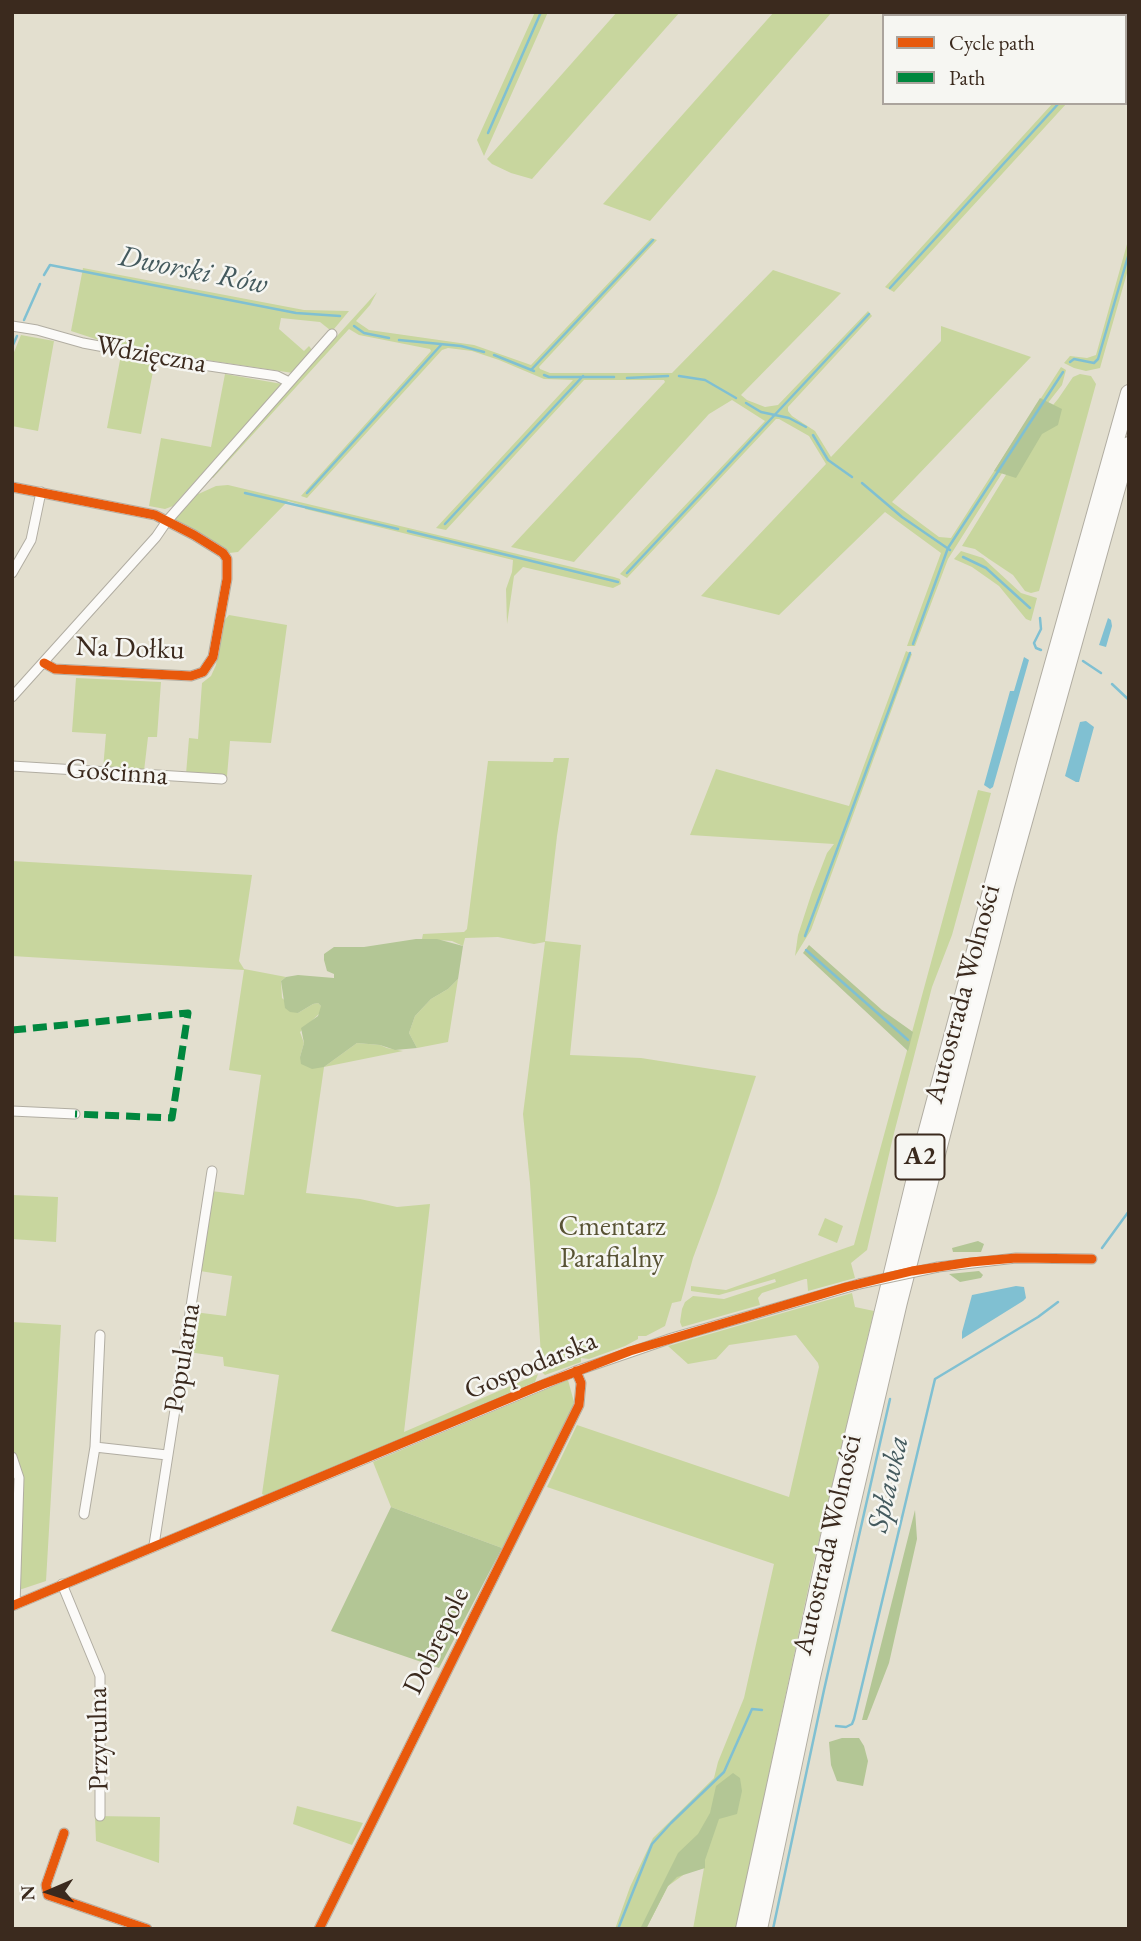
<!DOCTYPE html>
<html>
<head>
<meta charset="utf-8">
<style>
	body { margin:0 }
	#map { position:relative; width:1141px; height:1941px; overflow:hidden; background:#e3dfcf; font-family:"EB Garamond",serif }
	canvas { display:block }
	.frame { position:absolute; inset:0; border:14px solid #3b2a1e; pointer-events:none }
	.legend { position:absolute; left:882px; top:14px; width:245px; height:91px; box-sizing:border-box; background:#f6f6f2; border:2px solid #aba49d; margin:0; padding:9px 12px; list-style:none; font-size:21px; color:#3b2a1e }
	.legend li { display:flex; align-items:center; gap:14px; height:35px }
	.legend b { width:35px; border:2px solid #aba49d }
	.north { position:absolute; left:14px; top:1857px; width:70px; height:70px; -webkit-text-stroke:5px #f6f6f2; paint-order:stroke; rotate:267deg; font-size:19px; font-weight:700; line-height:28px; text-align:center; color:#3b2a1e }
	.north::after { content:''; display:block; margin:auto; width:24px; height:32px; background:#3b2a1e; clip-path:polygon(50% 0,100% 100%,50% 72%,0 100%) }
</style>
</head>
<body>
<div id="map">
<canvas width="1141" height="1941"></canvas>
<div class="frame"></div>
<ul class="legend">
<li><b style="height:9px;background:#e8590c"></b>Cycle path</li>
<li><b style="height:9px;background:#00873e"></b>Path</li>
</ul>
<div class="north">N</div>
</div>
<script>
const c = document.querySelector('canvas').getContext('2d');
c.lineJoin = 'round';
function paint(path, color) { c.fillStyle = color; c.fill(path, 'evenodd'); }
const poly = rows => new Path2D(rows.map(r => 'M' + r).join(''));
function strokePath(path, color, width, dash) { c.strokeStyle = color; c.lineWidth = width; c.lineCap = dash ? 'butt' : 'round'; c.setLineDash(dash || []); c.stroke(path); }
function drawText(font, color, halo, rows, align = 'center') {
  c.font = font + ' "EB Garamond",serif'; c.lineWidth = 5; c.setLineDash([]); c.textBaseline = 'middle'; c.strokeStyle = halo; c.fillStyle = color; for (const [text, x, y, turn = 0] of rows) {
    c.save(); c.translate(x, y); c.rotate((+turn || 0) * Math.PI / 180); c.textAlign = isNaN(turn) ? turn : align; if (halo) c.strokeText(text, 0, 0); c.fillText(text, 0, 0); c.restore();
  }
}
const green = poly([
	[535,12,548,12,484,156,477,140],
	[617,12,680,12,532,179,511,173,492,164,487,159],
	[774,12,832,12,650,221,603,204],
	[1003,12,1129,12,1129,65,1125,63,1125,16,1009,16],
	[1053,103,1067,103,894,292,885,287],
	[1129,237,1129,266,1100,368,1086,371,1074,368,1064,363,1070,356,1087,358,1096,355],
	[651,238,657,240,539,367,540,369,550,373,672,373,773,270,841,293,741,395,747,400,765,407,778,405,868,311,872,316,788,407,788,411,792,416,815,431,831,457,941,341,941,326,1031,357,892,502,939,537,951,538,1061,367,1066,370,1062,385,1040,413,948,559,915,646,907,646,941,553,885,512,779,615,701,596,826,464,809,436,779,419,776,419,627,578,620,574,765,421,732,400,709,414,574,562,511,547,665,382,664,380,584,380,446,530,436,528,573,380,544,379,499,360,472,351,448,348,442,350,307,498,301,496,431,351,430,349,359,335,349,329,213,478,209,477,377,292,370,305,356,321,369,330,474,345,531,365],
	[83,268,304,310,349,311,334,329,330,330,320,322,281,318,279,329,304,351,309,346,312,350,293,373,193,358,108,343,71,331],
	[21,335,54,341,38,431,12,426,12,357],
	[121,355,155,361,141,434,107,428],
	[225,374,282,384,173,506,165,509,149,506,161,438,211,447],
	[1080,374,1091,376,1096,384,1039,591,1031,593,1025,591,1013,575,989,559,975,549,962,546,1038,423,1058,399,1073,377],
	[228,485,614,577,620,579,621,584,613,588,523,567,514,576,507,624,506,589,512,572,513,560,305,509,305,506,288,501,238,552,229,553,176,521,176,517,194,496,216,486],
	[961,551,983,558,1021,593,1037,598,1031,621,1026,619,999,586,972,567,954,559],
	[229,615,287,625,271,743,230,741,227,776,186,774,189,738,198,739,202,683,211,676,216,665,222,623],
	[906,651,912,654,811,930,795,956,798,935,812,892,827,853,834,844,690,835,716,769,849,806],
	[76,678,161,682,157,737,148,737,144,771,103,769,106,734,72,732],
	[554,758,569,758,557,836,545,941,581,945,570,1055,641,1058,756,1076,717,1193,693,1258,681,1301,672,1303,665,1326,646,1336,638,1336,638,1339,625,1346,589,1359,581,1358,581,1362,545,1375,542,1372,530,1183,523,1114,545,942,534,944,498,937,465,938,463,946,452,941,422,939,423,934,464,932,467,929,488,761,553,762],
	[978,790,991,793,952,935,932,987,893,1137,867,1250,851,1263,855,1278,808,1291,807,1279,805,1279,762,1293,758,1298,760,1305,682,1327,680,1322,682,1309,685,1302,693,1296,724,1299,776,1282,775,1279,719,1295,691,1291,691,1286,726,1290,854,1245],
	[12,861,252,875,239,961,244,969,286,977,281,981,282,998,298,1013,313,1004,318,1003,321,1006,321,1012,300,1032,304,1043,300,1057,324,1067,357,1043,380,1045,387,1048,403,1051,324,1067,306,1193,360,1199,397,1207,430,1204,404,1432,538,1374,535,1382,266,1496,262,1494,279,1375,224,1366,223,1357,188,1352,194,1312,226,1316,232,1276,200,1271,211,1191,244,1195,261,1075,229,1070,244,970,12,956],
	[458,979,448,1042,417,1048,409,1033,415,1016,431,999,448,989],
	[12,1195,58,1197,56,1242,12,1239],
	[825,1218,843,1226,837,1243,818,1235],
	[852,1293,855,1307,874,1311,814,1561,736,1929,693,1929,704,1868,686,1873,668,1886,646,1929,615,1929,630,1887,653,1838,714,1778,718,1762,744,1698,774,1564,547,1487,577,1425,789,1497,819,1367,818,1363,796,1335,729,1345,716,1359,688,1364,668,1346],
	[12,1322,61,1325,46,1581,19,1590,22,1474,12,1450],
	[568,1380,574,1402,570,1416,502,1548,391,1507,373,1462],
	[297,1806,363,1823,352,1845,293,1824],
	[95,1816,160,1817,159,1863,96,1841]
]);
const forest = poly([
	[1040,398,1062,409,1058,425,1042,434,1016,478,994,471],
	[416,939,437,939,463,946,458,979,448,989,431,999,415,1016,409,1033,417,1048,395,1050,380,1045,357,1043,324,1067,312,1069,301,1064,300,1057,304,1043,301,1028,318,1016,321,1006,318,1003,313,1004,298,1013,290,1012,285,1008,281,981,286,977,298,975,334,978,334,974,327,971,324,960,324,954,334,947,364,947],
	[809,945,882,1010,913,1032,908,1051,803,953],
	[978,1241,984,1244,981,1252,953,1252,952,1248],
	[979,1271,983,1275,981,1278,960,1282,949,1274],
	[391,1507,502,1548,439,1668,331,1631],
	[915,1510,917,1539,889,1663,867,1720,862,1720],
	[842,1738,859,1738,864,1746,868,1761,863,1786,837,1781,831,1765,829,1742],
	[733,1773,740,1778,742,1791,737,1814,719,1819,705,1860,705,1868,677,1877,668,1886,646,1929,640,1929,678,1853,698,1834,710,1813,716,1786]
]);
const water = poly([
	[1108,618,1111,620,1112,626,1106,647,1099,645],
	[1024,657,1029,660,993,787,990,789,984,785,1010,691,1014,691],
	[1086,721,1094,727,1079,782,1076,782,1065,776,1080,722],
	[1016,1286,1024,1287,1026,1298,1023,1301,962,1339,962,1332,972,1295]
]);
const stream = poly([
	[1012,12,1019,16],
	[1125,58,1129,59],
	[488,133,541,12],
	[44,275,50,265,296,313,340,316],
	[890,288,1059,103],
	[24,320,40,284],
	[354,326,364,333,389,338],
	[399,340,461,346,484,352],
	[12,347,17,336],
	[494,355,534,371],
	[1070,362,1074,359,1094,363,1098,359,1129,253],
	[531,370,653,240],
	[544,375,549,377,614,377],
	[679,376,705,380,736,398],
	[627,378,668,376],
	[746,403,761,412,789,418,806,427],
	[813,435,828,460,852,477],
	[862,483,902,517,950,550],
	[245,493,398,529],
	[307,493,441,345],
	[445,524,583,376],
	[408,531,618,582],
	[963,557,986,568,1030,608],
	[627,573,869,314],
	[1040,618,1041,629,1034,643,1036,648,1041,650],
	[913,644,948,548,1063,372],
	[1083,661,1101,673],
	[1112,684,1129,700],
	[805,936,910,653],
	[806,950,908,1040],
	[1102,1248,1129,1211],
	[836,1726,846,1727,852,1724,854,1719,935,1379,1038,1317,1058,1302],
	[618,1929,652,1844,671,1823,724,1772,752,1709,762,1710],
	[773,1929,824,1690,890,1399]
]);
const minor = poly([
	[12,326,37,330,83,343,196,364,277,376,289,382],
	[12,487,155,515,194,535,223,553,227,559,227,579,213,657,203,672,191,676,55,669,44,663],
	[12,573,31,540,41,492],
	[12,697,156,537,167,521,332,334],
	[12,766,222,779],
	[12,1111,75,1114],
	[938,1267,1016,1258,1092,1259],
	[95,1447,167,1455],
	[12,1457,19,1478,15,1605],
	[84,1514,95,1447,100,1335],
	[154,1545,212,1171],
	[62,1584,100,1676,100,1816],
	[12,1606,576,1371,672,1338,859,1284],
	[64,1833,46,1885,48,1895,147,1929],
	[319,1929,579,1405,581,1383,576,1371]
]);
const motorway = poly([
	[744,1929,833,1518,922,1149,1026,760,1129,393],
	[759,1929,812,1677,899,1302,1006,886,1129,445]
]);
const minorBridge = poly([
	[859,1284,938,1267]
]);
const quiet = poly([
	[12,1030,188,1013,172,1118,75,1114]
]);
const cycleway = poly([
	[12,487,155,515,194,535,223,553,227,559,227,579,213,657,203,672,191,676,55,669,44,663],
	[12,1606,541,1385,630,1351,846,1287,912,1271,971,1262,1016,1258,1092,1259],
	[64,1833,46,1885,48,1895,147,1929],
	[319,1929,579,1405,581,1383,576,1371]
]);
const shields = [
	[920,1157,49]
];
const shieldNames = [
	["A2",920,1157]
];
const streetNames = [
	["Wdzięczna",151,355,10],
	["Na Dołku",130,649,2],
	["Gościnna",117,773,4],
	["Autostrada Wolności",963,994,-75],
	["Popularna",183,1358,-81],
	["Gospodarska",531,1366,-22],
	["Autostrada Wolności",828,1545,-77],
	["Dobrepole",437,1641,-64],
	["Przytulna",99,1739,-91]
];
const parkNames = [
	["Cmentarz",612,1227],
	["Parafialny",612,1259]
];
const waterNames = [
	["Dworski Rów",193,271,11],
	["Spławka",889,1484,-77]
];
paint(green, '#c8d69e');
paint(forest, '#b3c695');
paint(water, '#80c0d2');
strokePath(stream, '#80c0d2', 2.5);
strokePath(minor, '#b1ada2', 11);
strokePath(motorway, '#b1ada2', 18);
strokePath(minor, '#fbfaf8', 9);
strokePath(motorway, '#fbfaf8', 16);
strokePath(minorBridge, '#b1ada2', 11, []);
strokePath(minorBridge, '#fbfaf8', 9);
strokePath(quiet, '#00873e', 7, [14, 7]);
strokePath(cycleway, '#e8590c', 9);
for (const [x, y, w] of shields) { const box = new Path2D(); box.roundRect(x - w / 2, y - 22.5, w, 45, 5); c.fillStyle = '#f6f6f2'; c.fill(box); strokePath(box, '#3b2a1e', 2); }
drawText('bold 26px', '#3b2a1e', null, shieldNames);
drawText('28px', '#3b2a1e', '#f6f6f2', streetNames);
drawText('28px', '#585334', '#f6f6f2', parkNames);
drawText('italic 30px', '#445a5e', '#f6f6f2', waterNames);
</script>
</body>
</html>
